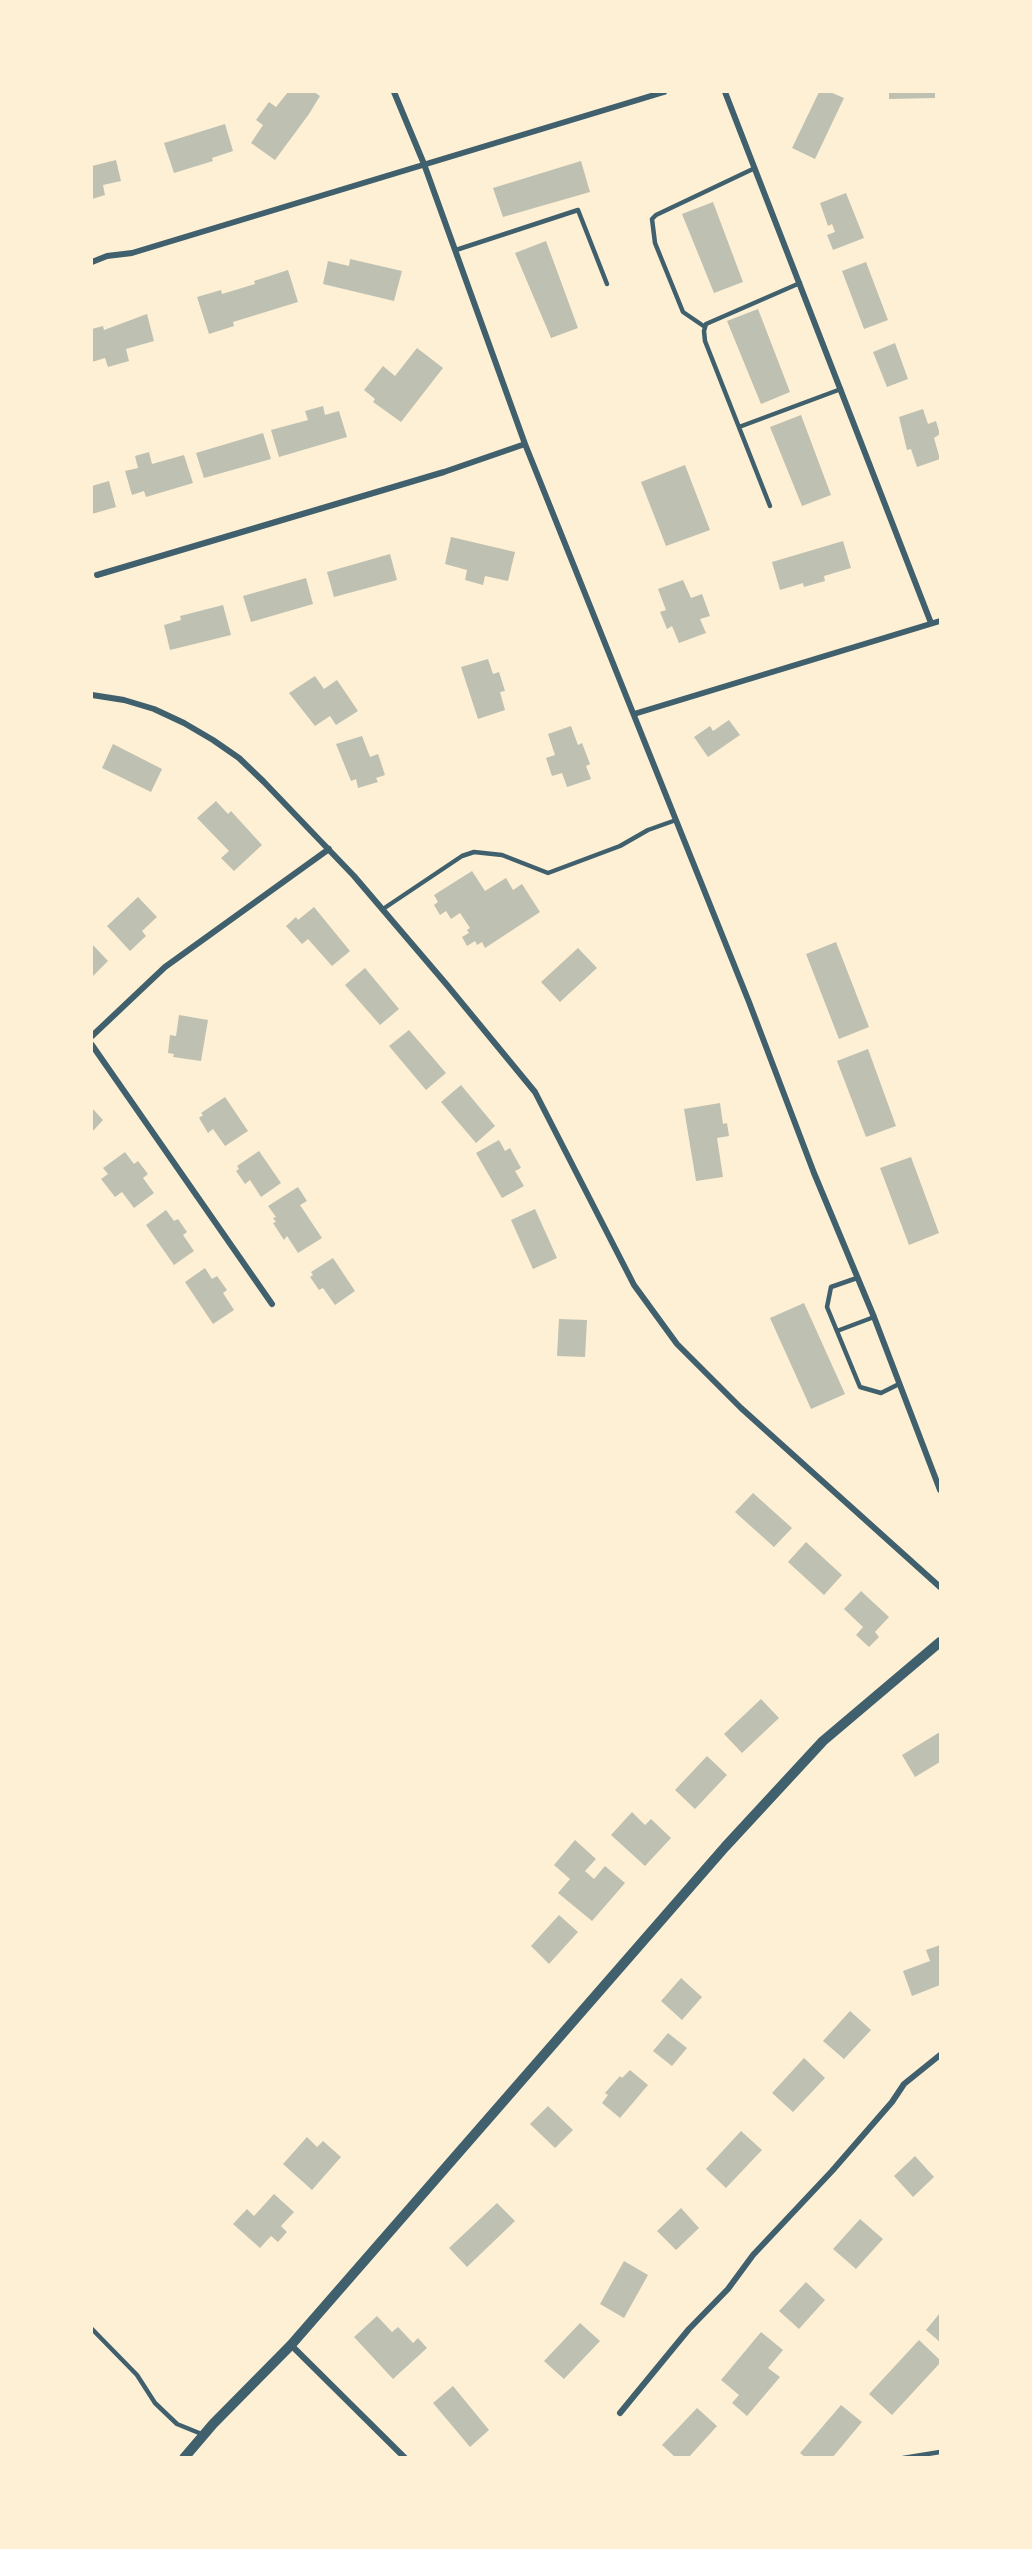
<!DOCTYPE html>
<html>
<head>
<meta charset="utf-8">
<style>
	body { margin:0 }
	#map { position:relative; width:1032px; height:2549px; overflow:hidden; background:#fdf0d5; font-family:"Source Sans 3",sans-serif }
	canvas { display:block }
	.frame { position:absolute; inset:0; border:93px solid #fdf0d5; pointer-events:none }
</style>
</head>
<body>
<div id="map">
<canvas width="1032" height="2549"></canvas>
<div class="frame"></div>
</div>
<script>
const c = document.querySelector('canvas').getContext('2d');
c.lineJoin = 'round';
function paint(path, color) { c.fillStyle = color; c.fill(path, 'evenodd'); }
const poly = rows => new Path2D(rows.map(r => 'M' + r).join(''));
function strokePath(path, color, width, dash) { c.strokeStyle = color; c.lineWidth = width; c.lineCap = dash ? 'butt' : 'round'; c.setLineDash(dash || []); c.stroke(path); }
const building = poly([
	[288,92,314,92,320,96,309,114,275,160,251,143,263,125,256,120,269,102,276,107],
	[819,92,830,92,844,98,815,159,792,148],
	[889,92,935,92,935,98,889,99],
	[225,124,233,151,212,158,213,161,174,173,164,143],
	[116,160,121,181,103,185,105,195,92,199,92,166],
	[581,161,590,192,503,217,493,188],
	[846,193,864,238,833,250,827,235,835,232,832,224,828,226,820,203],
	[713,202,743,282,714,293,682,214],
	[546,241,578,328,551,338,515,253],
	[350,259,402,271,394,301,323,284,328,261,349,266],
	[866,262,888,320,864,329,842,271],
	[288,270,298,302,233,322,234,326,209,334,197,297,221,290,222,294,255,284,254,281],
	[758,309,790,392,761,404,727,321],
	[147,314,154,341,126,349,129,361,108,367,105,358,92,362,92,329,103,326,104,330],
	[895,343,908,379,887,387,873,352],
	[417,348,443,368,401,422,373,402,375,399,364,390,383,366,395,376],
	[323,406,325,415,339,411,347,437,279,457,271,430,308,420,305,411],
	[923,409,928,424,936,421,940,434,934,438,940,459,917,467,911,449,907,450,899,417],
	[801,415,831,495,802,506,770,427],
	[263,433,271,459,204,478,196,453],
	[149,452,152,464,184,455,193,483,146,497,144,491,132,495,125,471,138,468,135,456],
	[685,465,710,530,666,546,641,482],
	[109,481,116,507,92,514,92,486],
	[451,537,515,552,508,581,485,576,483,585,465,580,467,570,445,564],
	[843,541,851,568,824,576,825,581,804,587,803,583,780,590,772,562],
	[390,554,397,580,334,597,327,572],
	[306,578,313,604,251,622,243,596],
	[683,580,691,598,702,594,710,616,700,619,706,633,679,643,672,626,667,629,660,612,666,610,658,589],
	[223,605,231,635,170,650,164,625,181,620,180,616],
	[488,659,493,674,499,672,505,691,500,692,505,710,478,719,461,667],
	[315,676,324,689,337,680,358,711,336,725,330,716,315,726,289,693],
	[729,720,740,735,708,757,694,737,710,726,713,731],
	[571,726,578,745,582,743,590,764,586,766,591,779,567,787,562,773,552,776,546,758,555,755,548,734],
	[362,736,370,757,378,754,385,775,376,778,378,782,358,788,356,779,351,781,336,744],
	[113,744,162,769,151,792,102,768],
	[216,801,228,814,231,811,262,845,234,871,221,858,229,851,197,818],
	[472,871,485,891,506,878,513,890,522,884,540,912,485,948,482,942,477,945,475,941,467,946,462,937,469,933,467,930,470,928,460,913,451,919,446,911,440,915,434,905,438,902,434,895],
	[138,897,157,917,142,931,146,936,130,951,107,926],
	[314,907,350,951,332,966,308,939,302,944,286,926,296,917,298,920],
	[836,942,869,1027,839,1039,806,954],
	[92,944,108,961,92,977],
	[578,948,597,968,560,1002,541,982],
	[365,968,399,1009,380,1025,345,985],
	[179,1015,208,1020,201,1061,173,1057,174,1054,168,1053,170,1035,176,1036],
	[409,1030,446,1073,426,1090,389,1046],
	[868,1049,896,1126,866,1137,837,1061],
	[461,1085,495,1126,476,1143,441,1102],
	[225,1097,248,1131,225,1146,213,1129,208,1133,199,1118,203,1115,201,1113],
	[720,1103,723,1124,727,1123,729,1136,717,1138,723,1177,696,1181,684,1109],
	[92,1108,103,1120,92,1132],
	[499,1140,505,1151,510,1148,521,1168,515,1171,524,1186,502,1198,476,1153],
	[259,1151,281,1183,261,1197,250,1180,245,1184,236,1171,239,1169,237,1166],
	[125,1152,134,1164,138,1161,148,1174,143,1178,154,1193,134,1208,122,1192,115,1197,101,1179,108,1174,103,1168],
	[911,1157,939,1233,909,1245,880,1168],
	[298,1187,307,1201,300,1205,322,1238,298,1253,287,1236,284,1240,273,1223,276,1222,273,1218,276,1217,268,1206],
	[535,1209,557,1258,533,1269,511,1220],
	[166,1210,174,1221,178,1219,187,1232,183,1235,194,1251,174,1265,146,1225],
	[333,1258,355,1291,335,1305,323,1288,319,1290,310,1277,313,1275,311,1272],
	[205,1268,212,1279,217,1276,227,1290,223,1293,234,1310,213,1324,185,1282],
	[804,1303,845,1394,811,1409,770,1318],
	[559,1319,587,1320,585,1357,557,1356],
	[753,1493,792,1528,774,1547,735,1512],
	[806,1542,842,1575,824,1595,788,1562],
	[861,1591,889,1617,875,1632,879,1637,869,1647,856,1635,863,1627,844,1609],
	[761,1699,779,1718,742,1753,724,1734],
	[940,1732,940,1762,915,1777,902,1755],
	[707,1756,727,1775,695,1809,675,1790],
	[632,1812,645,1825,651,1819,671,1838,645,1866,611,1835],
	[575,1840,596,1859,585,1871,594,1879,605,1866,625,1883,592,1921,558,1893,570,1879,554,1865],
	[559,1915,578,1932,549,1964,531,1946],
	[940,1945,940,1985,912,1996,903,1971,930,1961,926,1950],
	[681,1978,702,1997,682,2020,661,2001],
	[850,2011,871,2030,844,2059,823,2041],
	[668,2033,687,2048,672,2066,653,2051],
	[804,2058,825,2078,793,2112,772,2093],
	[630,2070,648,2085,620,2118,602,2103,608,2095,605,2093,620,2076,622,2078],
	[548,2106,573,2130,555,2148,530,2124],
	[741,2131,762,2150,726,2188,706,2169],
	[307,2137,317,2147,323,2141,341,2157,312,2190,283,2164],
	[915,2156,934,2177,913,2197,894,2176],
	[274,2194,294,2212,281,2226,287,2232,278,2242,271,2236,260,2248,233,2224,247,2209,254,2216],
	[497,2203,515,2221,467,2267,449,2248],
	[681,2208,699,2228,676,2250,657,2231],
	[860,2219,883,2239,856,2269,833,2249],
	[624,2261,648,2275,624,2318,600,2304],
	[806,2282,825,2300,799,2329,779,2311],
	[940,2313,940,2342,926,2330],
	[377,2316,392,2332,398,2327,413,2343,418,2338,427,2348,393,2379,354,2337],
	[580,2323,600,2341,564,2379,544,2361],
	[761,2332,783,2350,768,2368,780,2377,747,2416,732,2403,739,2395,721,2380],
	[919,2340,940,2360,940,2363,892,2415,869,2394],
	[453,2386,489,2430,470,2447,433,2403],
	[841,2405,862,2422,832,2458,806,2458,800,2453],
	[697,2408,717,2426,688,2458,676,2458,662,2445]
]);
const service = poly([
	[456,250,578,210,607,284],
	[705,327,683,312,655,243,652,219,656,215,755,168],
	[739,427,841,389],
	[770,506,705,341,704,331,706,324,800,283],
	[383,909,462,856,474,852,502,855,548,873,620,846,648,830,676,820],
	[857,1278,831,1287,827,1307,860,1387,881,1393,899,1384],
	[837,1331,874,1317],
	[92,2329,137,2375,155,2403,177,2424,204,2435],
	[903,2458,940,2452]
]);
const minor = poly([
	[394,92,424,164,525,444,749,1002,814,1173,874,1317,940,1490],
	[725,92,931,623],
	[92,262,107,256,132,253,664,92],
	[97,575,444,472,525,444],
	[92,695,124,700,154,709,184,723,213,740,239,758,264,782,354,876,447,985,535,1092,634,1285,677,1344,741,1408,940,1587],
	[634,714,940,621],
	[92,1036,165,967,329,849],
	[92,1045,272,1304],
	[291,2345,405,2458],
	[620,2413,689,2329,728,2289,753,2255,832,2171,892,2102,904,2084,940,2055]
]);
const tertiary = poly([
	[184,2458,213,2424,291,2345,725,1847,823,1741,940,1642]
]);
paint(building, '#bec0b2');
strokePath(service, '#3f606c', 4.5);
strokePath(minor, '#3f606c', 6);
strokePath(tertiary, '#3f606c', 10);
</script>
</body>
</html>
